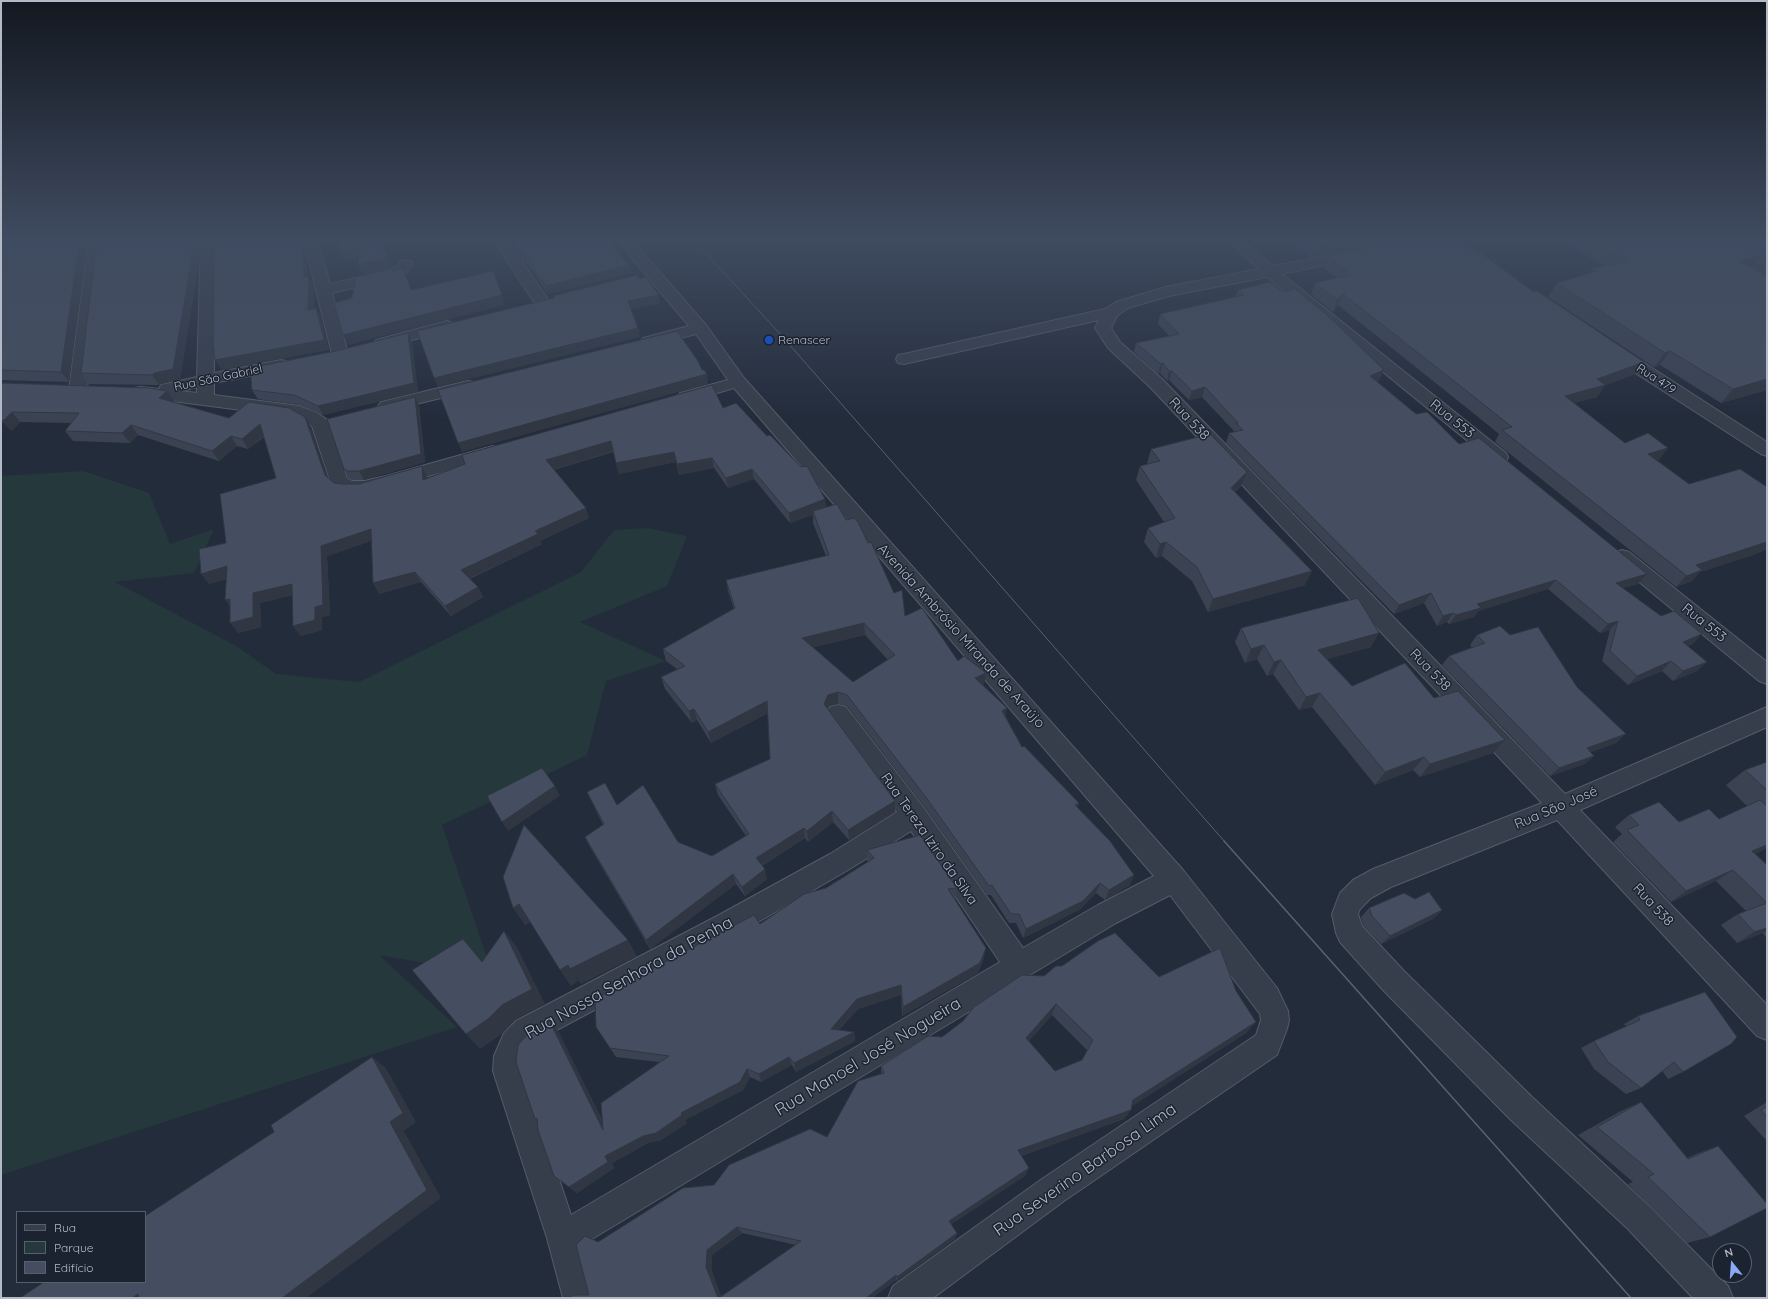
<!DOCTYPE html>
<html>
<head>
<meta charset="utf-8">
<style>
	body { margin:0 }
	#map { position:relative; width:1768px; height:1299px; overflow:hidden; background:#232c3b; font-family:Quicksand,sans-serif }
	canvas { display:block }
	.frame { position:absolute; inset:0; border:2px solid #b3b9c7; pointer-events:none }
	.legend { position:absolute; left:16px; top:1211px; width:130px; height:72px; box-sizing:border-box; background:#1c2330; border:1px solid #585f6c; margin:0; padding:5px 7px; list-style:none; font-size:12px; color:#b3b9c7 }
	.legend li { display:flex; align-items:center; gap:8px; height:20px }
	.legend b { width:20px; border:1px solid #585f6c }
	.north { position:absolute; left:1712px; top:1243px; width:40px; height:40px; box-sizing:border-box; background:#1c2330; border:1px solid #585f6c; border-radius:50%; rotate:343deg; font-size:11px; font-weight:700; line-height:16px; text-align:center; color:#b3b9c7 }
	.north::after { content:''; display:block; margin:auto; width:14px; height:18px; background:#8aabf4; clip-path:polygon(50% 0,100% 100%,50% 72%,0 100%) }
</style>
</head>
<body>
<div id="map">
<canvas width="1768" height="1299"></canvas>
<div class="frame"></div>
<ul class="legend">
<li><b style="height:5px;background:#373e4b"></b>Rua</li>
<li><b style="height:11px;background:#25383c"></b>Parque</li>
<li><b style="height:11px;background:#454e60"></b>Edifício</li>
</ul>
<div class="north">N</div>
</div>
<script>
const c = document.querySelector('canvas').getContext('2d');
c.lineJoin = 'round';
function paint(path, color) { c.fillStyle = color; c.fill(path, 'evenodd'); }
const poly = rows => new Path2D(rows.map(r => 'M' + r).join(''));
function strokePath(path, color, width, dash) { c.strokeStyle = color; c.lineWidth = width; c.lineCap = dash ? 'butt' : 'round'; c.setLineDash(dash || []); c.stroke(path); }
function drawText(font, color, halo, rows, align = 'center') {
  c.font = font + ' Quicksand,sans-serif'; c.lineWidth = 3; c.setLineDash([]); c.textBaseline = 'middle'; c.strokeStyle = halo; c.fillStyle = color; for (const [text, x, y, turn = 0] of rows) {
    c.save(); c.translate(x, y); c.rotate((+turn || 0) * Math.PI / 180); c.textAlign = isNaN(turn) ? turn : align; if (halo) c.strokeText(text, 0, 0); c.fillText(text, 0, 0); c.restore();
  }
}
const green = poly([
	[83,471,149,493,170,544,214,529,194,573,115,582,238,647,276,674,359,682,581,572,614,530,647,528,687,536,667,586,580,622,666,661,606,681,587,755,442,825,493,975,379,955,457,1027,1,1175,1,476]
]);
const minor = poly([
	[89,238,103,238,87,389,84,393,78,394,72,393,69,389,89,238],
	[201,238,215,238,214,373,280,360,286,361,288,365,286,369,280,370,214,383,214,395,299,406,317,413,326,419,329,423,347,478,352,481,364,481,386,476,493,446,499,448,502,452,499,456,386,488,364,493,348,493,341,492,332,485,330,481,312,426,305,421,295,417,134,396,131,392,134,388,140,387,159,389,161,385,197,377,201,238],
	[197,387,197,393,181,391,197,387],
	[303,238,317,238,330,284,386,271,397,266,401,261,406,260,411,261,413,264,407,272,396,277,332,293,348,354,346,358,340,359,334,358,332,354,303,238],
	[492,238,506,238,550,302,548,305,542,307,536,305,492,238],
	[615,238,630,238,706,325,744,378,1183,870,1277,988,1288,1011,1289,1020,1287,1029,1277,1055,1064,1201,933,1298,888,1298,893,1286,1042,1179,1256,1035,1261,1020,1260,1014,1170,895,1116,923,582,1245,597,1298,563,1298,547,1238,493,1071,494,1056,504,1033,516,1021,719,915,830,854,897,812,830,721,826,714,830,707,838,705,846,707,923,807,1023,948,1098,905,1154,876,734,388,686,402,680,401,677,397,680,393,728,380,696,334,649,346,643,344,641,341,643,338,689,326,615,238],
	[911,831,1000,962,571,1215,523,1071,525,1053,536,1041,739,933,848,870,911,831],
	[1225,238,1240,238,1273,266,1354,251,1359,252,1361,255,1359,258,1282,274,1506,453,1508,457,1506,461,1499,463,1492,461,1267,277,1169,296,1128,308,1117,316,1111,328,1120,342,1162,379,1565,794,1767,707,1767,727,1580,810,1767,1005,1767,1040,1757,1036,1557,820,1391,887,1371,898,1360,909,1358,914,1362,926,1403,970,1532,1097,1650,1207,1728,1286,1733,1298,1693,1298,1628,1229,1510,1119,1383,990,1340,942,1336,933,1332,914,1340,893,1353,880,1373,869,1542,803,1150,387,1108,348,1095,328,1099,320,904,364,898,363,896,359,898,355,904,354,1105,309,1116,302,1166,287,1259,269,1225,238],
	[1698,238,1715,238,1767,266,1767,277,1762,275,1700,241,1698,238],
	[447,321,453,323,455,326,453,329,382,348,376,346,374,343,376,340,447,321],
	[1615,347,1621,348,1767,442,1767,456,1761,454,1609,356,1607,352,1609,348,1615,347],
	[468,381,474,382,477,386,474,390,387,411,381,410,378,406,381,402,468,381],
	[1622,550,1629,552,1767,662,1767,684,1759,681,1615,562,1612,557,1615,552,1622,550]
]);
const tramFar1 = poly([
	[692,238,781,335,1225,842]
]);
const tram = poly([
	[1224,841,1631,1298]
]);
const wall = poly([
	[1,238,88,238,69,382,1,380],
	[97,238,200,238,199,261,180,379,161,384,159,385,89,384,81,373],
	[510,238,607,238,629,265,631,273,548,294,527,263,525,263],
	[1285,238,1408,238,1312,258],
	[1558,238,1767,238,1767,265,1757,259,1751,268,1767,276,1767,390,1721,403,1660,365,1654,367,1548,297,1557,283,1590,273,1593,268,1604,266],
	[1328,256,1534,292,1644,362,1635,374,1605,385,1597,397,1574,403,1625,443,1659,460,1657,460,1689,484,1767,487,1767,549,1753,555,1700,572,1692,581,1676,587,1495,442,1499,434,1462,404,1338,305,1333,312,1311,294,1315,283,1337,278,1323,267],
	[1238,290,1283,292,1384,370,1379,380,1377,381,1416,414,1647,574,1638,584,1623,588,1693,644,1687,646,1707,662,1697,671,1673,681,1662,671,1628,685,1602,661,1610,630,1600,633,1548,589,1478,611,1474,617,1449,624,1447,622,1437,626,1424,603,1394,614,1226,443,1229,433,1233,432,1234,431,1202,397,1189,400,1169,380,1167,381,1160,373,1158,374,1134,352,1136,343,1169,336,1158,324,1160,314,1235,297],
	[412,342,418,392,323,415,299,405,258,399,252,390],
	[1,383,167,391,174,401,173,402,229,418,311,427,328,478,334,483,342,484,359,484,422,466,427,478,723,408,825,499,826,507,846,520,894,593,905,616,958,661,984,685,983,685,1006,717,1022,747,1079,803,1077,807,1130,885,1105,900,1096,893,1079,910,1023,938,1016,923,1009,923,991,895,987,895,924,806,847,706,838,704,829,706,828,709,895,812,849,840,833,822,808,842,805,838,762,866,767,879,745,896,736,884,650,949,590,847,585,837,603,825,587,792,617,805,678,842,712,856,746,836,718,795,715,784,770,759,768,713,711,743,697,720,692,723,665,689,661,677,677,669,666,661,663,649,734,609,728,591,726,580,826,556,813,523,813,515,790,523,754,479,728,488,714,468,679,475,676,462,619,474,613,452,554,470,589,518,540,541,542,544,470,579,478,587,483,597,451,616,421,582,379,594,371,541,327,556,330,615,322,617,322,630,301,636,293,626,293,595,260,603,261,627,238,633,230,606,227,579,209,584,226,543,276,478,264,437,248,449,237,446,219,461,138,435,130,443,73,441,65,431,71,423,20,422,12,431,1,420],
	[865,635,888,660,853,682,813,647],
	[415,397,419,405,425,462,364,480,352,480,348,477,344,469],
	[1151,449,1247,472,1241,486,1235,492,1305,585,1208,612,1192,581,1162,556,1156,558,1144,542,1148,528,1164,522,1136,480,1140,466,1148,464,1147,463],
	[1241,628,1371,647,1327,659,1352,686,1434,698,1505,740,1493,753,1420,777,1413,770,1375,785,1312,707,1299,710,1273,674,1267,676,1257,659,1245,663,1235,642],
	[1477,635,1510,635,1577,687,1616,743,1591,752,1585,764,1550,776,1442,665,1449,656,1472,647,1470,645],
	[1767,762,1767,848,1755,854,1767,865,1767,939,1763,933,1737,943,1721,925,1738,914,1746,911,1716,881,1671,902,1613,842,1622,834,1615,827,1629,815,1679,822,1719,819,1747,806,1726,785,1745,770],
	[867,850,957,888,955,899,984,958,978,973,902,1016,901,995,858,1009,839,1030,854,1032,855,1041,796,1072,792,1065,761,1082,750,1077,743,1090,685,1120,687,1123,661,1140,648,1143,612,1163,614,1168,577,1193,554,1176,550,1022,558,1031,603,1122,659,1062,616,1057,610,1048,760,924,826,888,868,862,867,861],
	[1415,899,1442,910,1433,919,1381,944,1363,925,1361,917,1369,908],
	[1115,933,1159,977,1220,948,1236,991,1256,1022,1246,1033,1132,1106,1131,1110,1124,1119,1021,1156,1029,1168,1025,1176,951,1224,957,1233,955,1239,897,1281,896,1280,872,1298,572,1298,571,1295,589,1295,576,1245,585,1236,598,1242,683,1188,714,1185,729,1165,810,1129,827,1137,858,1081,881,1074,881,1066,928,1036,942,1037,963,1021,974,1007,1022,975,1044,976,1056,966,1062,966,1098,941],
	[1052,1015,1087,1050,1082,1060,1055,1071,1029,1041],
	[742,1233,796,1245,721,1296,712,1272,712,1255],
	[1638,1016,1683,1072,1668,1079,1662,1071,1641,1088,1626,1094,1594,1069,1581,1048,1594,1041,1626,1026,1624,1024],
	[1641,1102,1687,1158,1696,1154,1718,1146,1710,1237,1687,1243,1628,1184,1633,1182,1578,1135,1621,1111],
	[1767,1102,1767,1141,1744,1116]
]);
const shadedWall = poly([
	[80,238,88,238,69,382,61,372],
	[193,238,200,238,199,261,180,379,161,384,159,385,152,375,154,373],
	[299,238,302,238,306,257,309,287,304,277],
	[380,238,381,238,391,267,386,270,362,275,358,265],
	[1346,238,1408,238,1312,258,1317,244],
	[361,245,366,255,345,261,341,251],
	[523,255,525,255,527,263,525,263],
	[1760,256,1749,270,1739,261],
	[629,265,631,273,548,294,546,286],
	[308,276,313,286,315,291,314,320,308,310],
	[1343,294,1338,305,1333,312,1337,300],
	[502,295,505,305,348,345,343,335],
	[659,295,660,304,630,310,628,301],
	[316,308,321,318,329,350,222,370,215,360],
	[638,328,640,337,438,387,434,378],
	[408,333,412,342,418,392,323,415,318,406],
	[1670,351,1660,365,1654,367,1665,353],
	[1644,362,1635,374,1604,386,1605,385,1597,397,1557,408,1565,396,1597,379],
	[1163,363,1160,373,1158,374,1161,364],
	[1384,370,1379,380,1366,385,1370,376],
	[1169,371,1172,371,1169,380,1167,381],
	[707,374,708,384,462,452,458,443],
	[1767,379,1767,390,1721,403,1733,389],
	[1205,387,1202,397,1189,400,1192,391],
	[167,391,174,401,166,408,159,398],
	[415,397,419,405,425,462,364,480,359,471],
	[12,412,20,422,12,431,3,421],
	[305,417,311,427,331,486,325,475],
	[260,424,266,434,248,449,242,439],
	[131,425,138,435,130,443,122,433],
	[231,436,237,446,219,461,212,451],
	[611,441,613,451,550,471,546,460],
	[1668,448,1659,460,1639,465,1648,454],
	[674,452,676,462,619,474,616,463],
	[712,458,714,468,679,475,677,464],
	[422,466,427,477,428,490,423,480],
	[752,469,754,479,728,488,726,478],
	[1247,472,1241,486,1226,502,1231,488],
	[825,499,826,510,813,511,813,515,790,523,789,513],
	[586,508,589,518,540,541,542,544,466,580,461,570,535,531],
	[371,529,377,539,327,556,330,615,322,617,322,630,301,636,293,626,315,607,321,546],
	[1166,542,1162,556,1156,558,1160,544],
	[1767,542,1767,549,1753,555,1700,572,1692,581,1676,587,1696,565],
	[227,566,235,577,209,584,201,574],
	[1312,571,1305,585,1208,612,1213,599],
	[415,572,421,582,379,594,373,583],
	[1647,574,1638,584,1608,592,1616,583],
	[1556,580,1548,589,1478,611,1474,617,1449,624,1456,615,1477,604],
	[292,584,299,594,260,603,261,627,238,633,230,623,253,593],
	[478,587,483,597,451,616,445,606],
	[1431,593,1424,603,1394,614,1399,605],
	[230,599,233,610,225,600],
	[1453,613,1447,622,1437,626,1443,616],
	[1618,621,1610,630,1600,633,1608,624],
	[864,623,865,635,803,650,802,638],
	[1379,633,1371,647,1310,664,1318,650],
	[1702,634,1693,644,1673,651,1683,642],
	[1264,645,1257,659,1245,663,1251,649],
	[1281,660,1273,674,1267,676,1274,662],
	[1671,661,1662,671,1628,685,1637,676],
	[1707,662,1697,671,1673,681,1683,671],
	[986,673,984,685,974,689,975,678],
	[838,692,838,704,829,706,825,715,824,704,828,695],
	[1320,693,1312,707,1299,710,1306,697],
	[767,701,769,712,711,743,708,732],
	[1007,708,1005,719,1002,711],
	[694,709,697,720,692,723,689,711],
	[1626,734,1616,743,1578,757,1587,748],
	[1505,740,1493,753,1420,777,1430,764],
	[1594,756,1585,764,1550,776,1559,768],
	[1424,757,1413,770,1375,785,1385,772],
	[555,786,560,796,508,831,502,822],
	[895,801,895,812,849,840,848,830],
	[832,811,833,822,808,842,807,831],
	[804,828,805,838,758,868,756,858],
	[1767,845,1767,848,1736,863,1752,851],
	[765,869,767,879,745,896,742,887],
	[1733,870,1716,881,1671,902,1686,891],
	[733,874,736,884,650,949,646,940],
	[1134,875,1130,885,1105,900,1109,890],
	[1100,883,1096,893,1079,910,1023,938,1026,929],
	[519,904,531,922,525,925,513,908],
	[1442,910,1433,919,1381,944,1390,936],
	[1767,928,1767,931,1763,933,1737,943,1754,932],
	[504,931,517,947,545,1004,515,1020,502,1034,480,1049,466,1034],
	[628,940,637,956,581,984,570,969],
	[986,948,984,958,978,973,902,1016,903,1007],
	[568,965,578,981,571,986,560,970],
	[901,985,901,995,858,1009,832,1038,831,1029,857,999],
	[1056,1004,1052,1015,1023,1048,1026,1038],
	[550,1022,558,1031,610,1137,603,1130],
	[1256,1022,1246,1033,1126,1110,1133,1100],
	[854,1032,855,1041,796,1072,794,1063],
	[372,1057,386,1068,416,1122,404,1131,441,1198,306,1298,282,1298,390,1122],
	[789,1057,792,1065,761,1082,759,1074],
	[747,1069,750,1077,743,1090,685,1120,687,1123,661,1140,648,1143,612,1163,614,1168,577,1193,569,1187,605,1156,643,1136,681,1113],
	[1131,1110,1124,1119,1014,1158,1018,1150],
	[1029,1168,1025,1176,947,1227,949,1221],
	[737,1227,742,1233,712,1255,712,1272,722,1298,718,1298,706,1267,707,1250],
	[957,1233,955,1239,897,1281,897,1277],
	[896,1275,896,1280,872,1298,866,1298],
	[138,1294,158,1298,132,1298]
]);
const building = poly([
	[1,238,80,238,61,372,1,370,1,238],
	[97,238,193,238,193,251,173,369,154,373,152,375,81,373,97,238],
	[214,238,299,238,301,247,304,277,308,276,309,281,308,310,316,308,324,340,215,360,213,343,214,238],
	[338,238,380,238,387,257,381,259,358,265,361,245,341,251,338,238],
	[512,238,607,238,629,265,546,286,525,255,523,255,512,238],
	[1309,238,1346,238,1317,244,1309,238],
	[1413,238,1452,238,1478,254,1481,253,1534,292,1537,291,1644,362,1597,379,1605,385,1565,396,1625,443,1648,433,1668,448,1648,454,1689,484,1740,469,1767,487,1767,542,1696,565,1702,570,1687,576,1502,430,1512,427,1468,392,1343,294,1337,300,1315,283,1351,275,1328,256,1413,238],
	[1588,238,1726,238,1760,256,1739,261,1767,276,1767,379,1733,389,1670,351,1665,353,1557,283,1597,271,1593,268,1628,261,1588,238],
	[1753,238,1767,238,1767,245,1753,238],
	[403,268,411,290,493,271,502,295,343,335,334,303,352,298,356,277,391,269,392,271,403,268],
	[637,275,640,279,646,277,659,295,628,301,638,328,434,378,417,331,554,298,553,296,637,275],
	[1270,282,1283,292,1295,289,1326,314,1384,370,1370,376,1416,414,1427,412,1459,444,1479,438,1647,574,1616,583,1661,616,1674,611,1702,634,1683,642,1707,662,1683,671,1671,661,1637,676,1610,651,1618,621,1608,624,1556,580,1477,604,1481,608,1456,615,1453,613,1443,616,1431,593,1399,605,1229,433,1243,430,1236,423,1238,423,1205,387,1192,391,1172,371,1169,371,1163,363,1161,364,1136,343,1179,334,1160,314,1244,295,1238,290,1270,282],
	[677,331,698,361,702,370,704,370,707,374,458,443,438,390,677,331],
	[408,333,414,383,318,406,294,395,252,390,250,368,336,351,408,333],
	[1,383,149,388,167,391,159,398,229,418,249,402,289,408,305,417,325,475,334,483,342,484,359,484,422,466,423,480,465,464,462,455,712,385,723,408,736,403,767,436,770,435,801,467,807,466,825,499,789,513,752,469,726,478,712,458,677,464,674,452,616,463,611,441,546,460,586,508,535,531,538,534,461,570,478,587,445,606,415,572,373,583,371,529,321,546,323,605,315,607,315,620,293,626,292,584,253,593,253,617,230,623,230,599,225,600,227,566,201,574,199,549,226,543,220,494,276,478,260,424,242,439,231,436,212,451,131,425,122,433,65,431,79,413,12,412,3,421,1,418,1,383],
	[415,397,421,454,359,471,348,471,344,469,327,419,415,397],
	[1210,434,1247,472,1231,488,1312,571,1213,599,1197,567,1166,542,1160,544,1148,528,1175,518,1140,466,1160,461,1151,449,1210,434],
	[837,504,846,520,854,518,858,522,868,543,871,542,894,593,902,590,905,616,922,608,958,661,964,656,986,673,975,678,1007,708,1002,711,1022,747,1024,746,1079,803,1075,805,1110,841,1134,875,1109,890,1100,883,1083,901,1026,929,1019,914,1011,914,992,885,989,886,925,796,847,695,838,692,828,695,824,704,895,801,848,830,832,811,807,831,804,828,756,858,765,869,742,887,733,874,646,940,585,837,604,824,587,792,605,783,617,805,643,785,678,842,712,856,749,834,715,784,770,759,767,701,708,732,694,709,689,711,661,677,685,666,663,649,735,608,726,580,829,555,813,511,837,504],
	[864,623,895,655,853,682,802,638,864,623],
	[1358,598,1379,633,1318,650,1352,686,1405,663,1434,698,1458,691,1505,740,1430,764,1424,757,1385,772,1320,693,1306,697,1281,660,1274,662,1264,645,1251,649,1241,628,1358,598],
	[1500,626,1510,635,1538,627,1577,687,1626,734,1587,748,1594,756,1559,768,1449,656,1485,643,1477,635,1500,626],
	[1767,762,1767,790,1745,770,1767,762],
	[542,768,555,786,502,822,487,796,542,768],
	[1760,800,1767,806,1767,845,1752,851,1767,865,1767,928,1754,932,1738,914,1767,903,1733,870,1686,891,1627,830,1639,825,1629,815,1659,802,1679,822,1709,809,1719,819,1760,800],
	[524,825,628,940,570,969,568,965,560,970,519,904,513,908,503,877,524,825],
	[920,835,957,888,948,889,986,948,980,963,903,1007,901,985,857,999,831,1029,854,1032,794,1063,789,1057,759,1074,747,1069,740,1082,681,1113,682,1115,656,1133,643,1136,605,1156,608,1162,569,1187,554,1176,538,1130,537,1118,535,1119,516,1062,518,1045,529,1033,550,1022,603,1130,601,1103,669,1056,610,1048,596,1027,595,999,754,915,760,924,804,894,826,888,874,858,867,850,920,835],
	[1429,892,1442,910,1390,936,1372,916,1369,908,1404,893,1415,899,1429,892],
	[504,931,532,989,502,1005,488,1019,466,1034,412,970,463,939,482,962,504,931],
	[1115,933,1159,977,1220,948,1236,991,1256,1022,1133,1100,1131,1110,1018,1150,1029,1168,949,1221,957,1233,897,1277,896,1275,866,1298,719,1298,801,1241,737,1227,707,1250,706,1267,718,1298,572,1298,571,1295,589,1295,576,1245,585,1236,598,1242,683,1188,714,1185,729,1165,810,1129,827,1137,858,1081,884,1073,881,1066,928,1036,942,1037,963,1021,974,1007,1022,975,1044,976,1056,966,1062,966,1098,941,1115,933],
	[1056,1004,1093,1040,1082,1060,1055,1071,1026,1038,1056,1004],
	[1705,992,1737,1037,1731,1044,1683,1072,1674,1062,1641,1088,1608,1062,1594,1041,1640,1020,1638,1016,1705,992],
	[372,1057,403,1113,390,1122,427,1190,282,1298,139,1298,138,1294,132,1298,20,1298,44,1282,145,1282,145,1216,274,1132,271,1125,372,1057],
	[1641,1102,1688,1159,1718,1146,1767,1204,1767,1208,1710,1237,1648,1177,1654,1174,1597,1127,1641,1102],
	[1767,1106,1767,1117,1761,1110,1767,1106]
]);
const markers = [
	[769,340,5,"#1a4fb4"]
];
const farPoinames = [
	["Renascer",778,340]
];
const farStreetnames = [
	["Rua São Gabriel",218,378,-12],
	["Rua 479",1656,379,33]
];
const streetNames = [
	["Rua 538",1189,419,47],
	["Rua 553",1452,419,39],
	["Rua 553",1704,623,39],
	["Avenida Ambrósio Miranda de Araújo",961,636,48],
	["Rua 538",1430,670,46],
	["Rua São José",1556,808,-23],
	["Rua Tereza Iziro da Silva",929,839,55],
	["Rua 538",1653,905,47]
];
const nearStreetnames = [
	["Rua Nossa Senhora da Penha",629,978,-29],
	["Rua Manoel José Nogueira",868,1057,-31],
	["Rua Severino Barbosa Lima",1085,1170,-35]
];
paint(green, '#25383c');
strokePath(minor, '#555c69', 2);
paint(minor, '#373e4b');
strokePath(tramFar1, '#596272', 1);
strokePath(tram, '#596272', 1.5);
paint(wall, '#3b4353');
paint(shadedWall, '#303743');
paint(building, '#454e60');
strokePath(building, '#303743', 1);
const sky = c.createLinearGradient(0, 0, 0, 420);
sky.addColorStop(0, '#131820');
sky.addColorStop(0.57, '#3f4b60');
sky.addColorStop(1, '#3f4b6000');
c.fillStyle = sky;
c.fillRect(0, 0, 1768, 420);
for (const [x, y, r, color] of markers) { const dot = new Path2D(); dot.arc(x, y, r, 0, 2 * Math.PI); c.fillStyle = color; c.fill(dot); strokePath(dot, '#1c2330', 1.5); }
drawText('12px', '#b3b9c7', '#1c2330', farPoinames, 'left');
drawText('12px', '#b3b9c7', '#1c2330', farStreetnames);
drawText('14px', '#b3b9c7', '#1c2330', streetNames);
drawText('17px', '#b3b9c7', '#1c2330', nearStreetnames);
</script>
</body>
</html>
